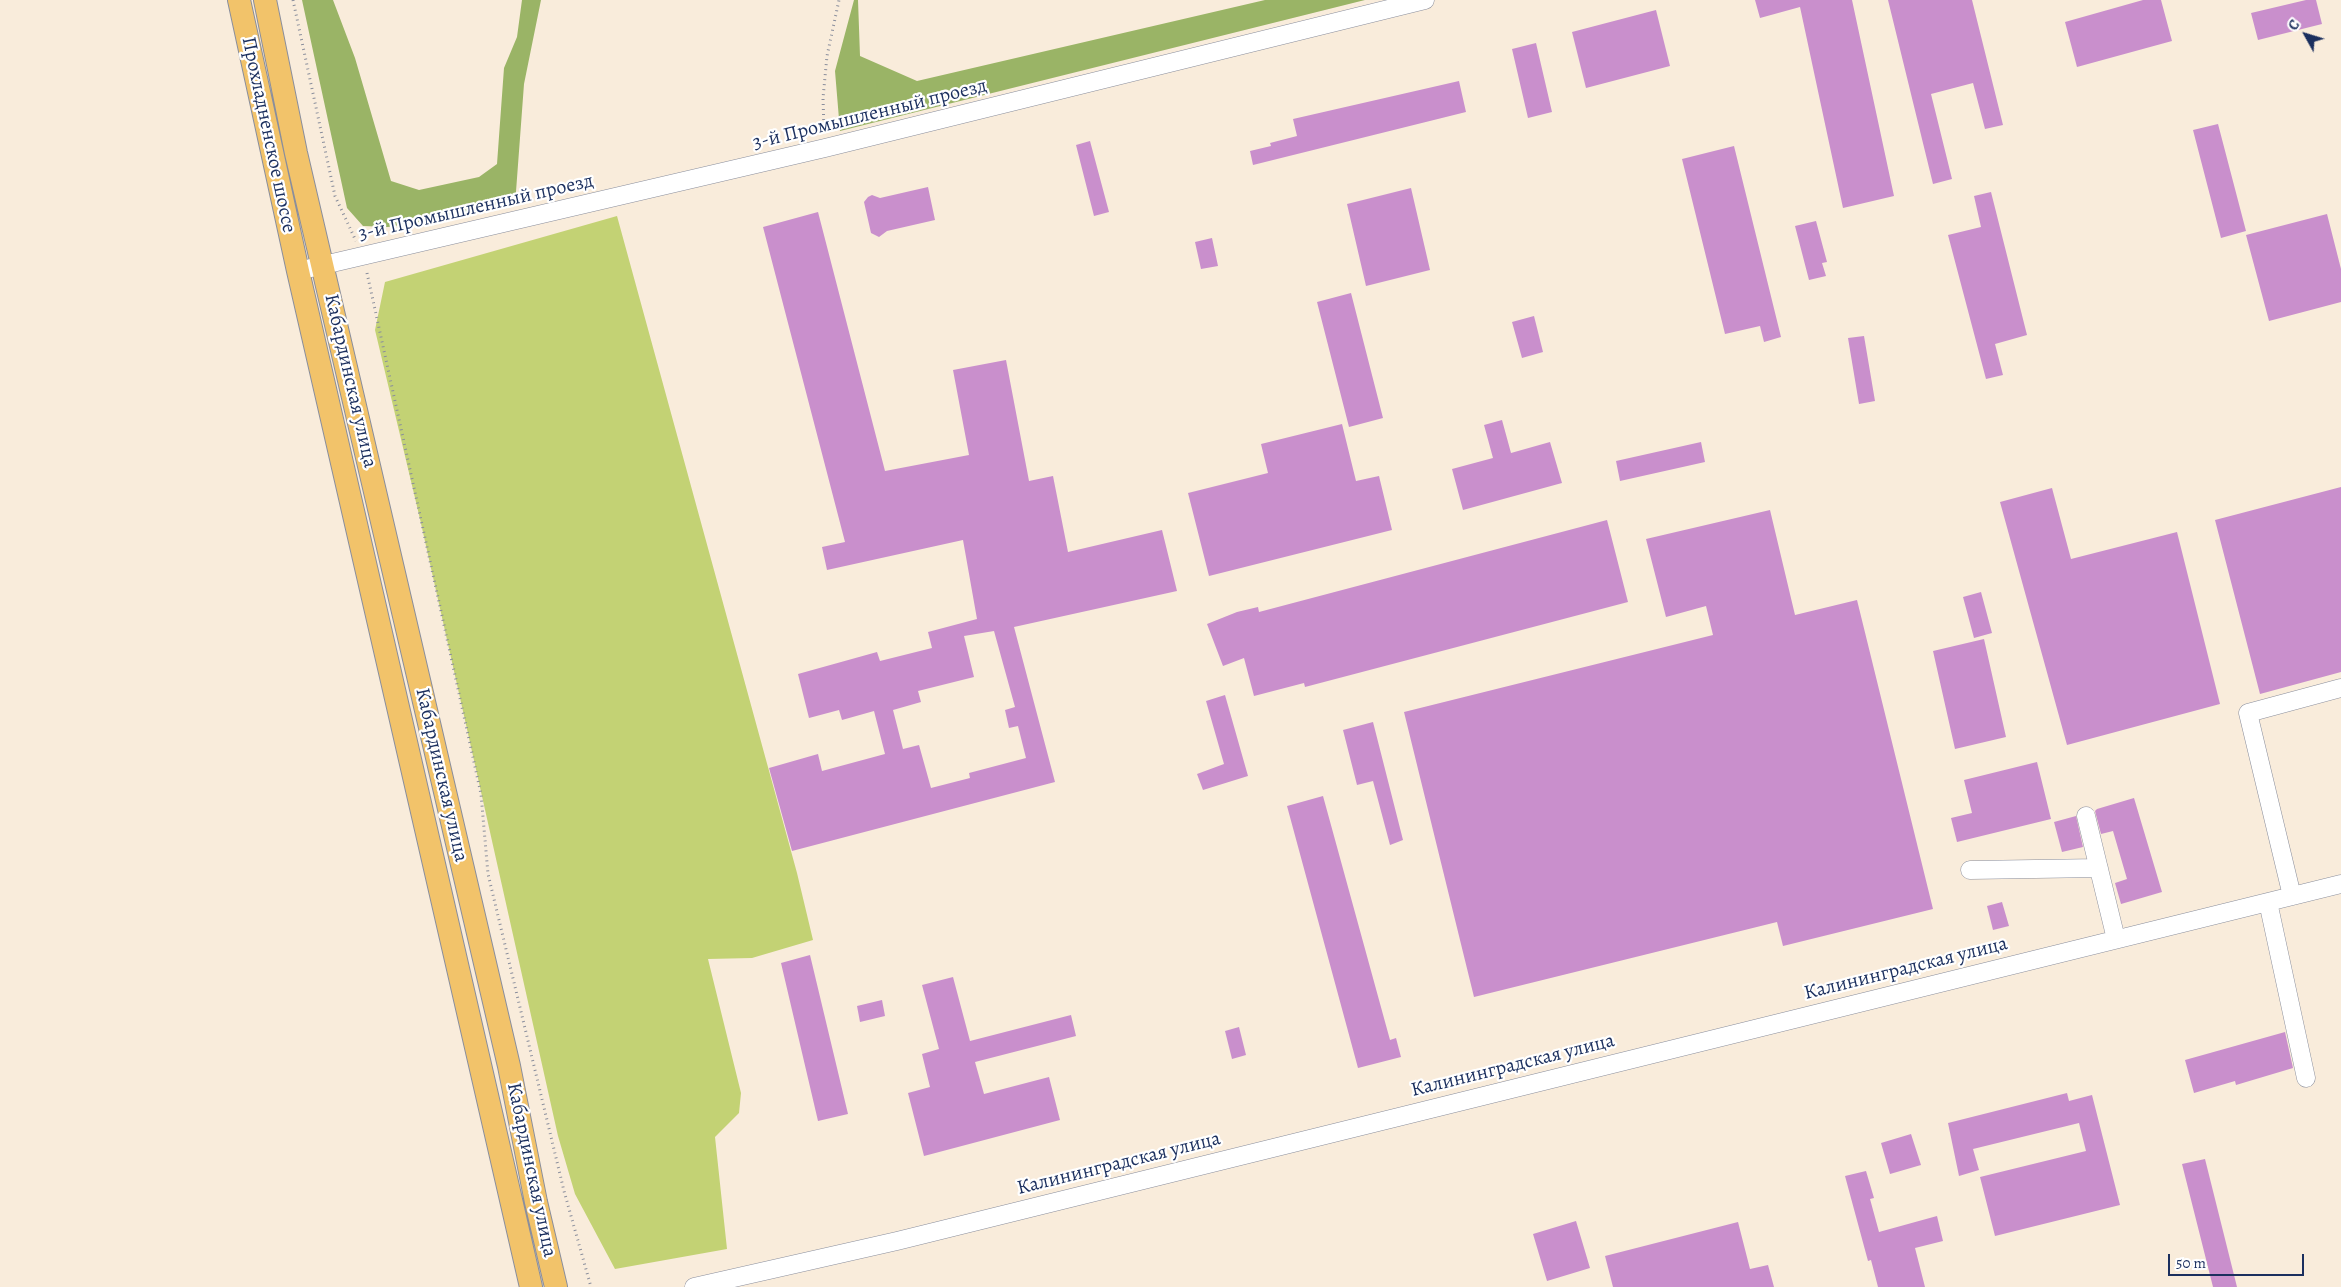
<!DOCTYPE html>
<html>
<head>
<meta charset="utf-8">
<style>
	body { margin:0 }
	#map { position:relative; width:2341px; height:1287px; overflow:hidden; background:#f9ecdb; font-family:Alegreya,serif }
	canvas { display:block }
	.north { position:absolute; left:2281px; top:10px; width:50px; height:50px; -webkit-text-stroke:4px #fff; paint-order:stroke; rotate:309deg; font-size:14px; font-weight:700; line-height:20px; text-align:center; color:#1b2f5e }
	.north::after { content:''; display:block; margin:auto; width:18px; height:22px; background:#1b2f5e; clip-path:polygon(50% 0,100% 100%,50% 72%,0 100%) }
	.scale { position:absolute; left:2168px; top:1254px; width:136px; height:22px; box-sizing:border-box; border:2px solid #1b2f5e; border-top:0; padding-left:6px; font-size:15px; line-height:18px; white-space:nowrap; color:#1b2f5e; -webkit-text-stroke:4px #fff; paint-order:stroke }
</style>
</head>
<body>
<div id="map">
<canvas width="2341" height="1287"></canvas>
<div class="north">С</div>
<div class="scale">50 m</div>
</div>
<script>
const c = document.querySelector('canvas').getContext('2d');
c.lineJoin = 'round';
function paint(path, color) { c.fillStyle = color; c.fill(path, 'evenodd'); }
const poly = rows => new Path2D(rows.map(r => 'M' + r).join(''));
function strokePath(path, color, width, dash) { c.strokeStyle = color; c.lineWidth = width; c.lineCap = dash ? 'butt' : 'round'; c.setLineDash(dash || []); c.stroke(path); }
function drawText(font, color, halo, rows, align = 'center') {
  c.font = font + ' Alegreya,serif'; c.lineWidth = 4.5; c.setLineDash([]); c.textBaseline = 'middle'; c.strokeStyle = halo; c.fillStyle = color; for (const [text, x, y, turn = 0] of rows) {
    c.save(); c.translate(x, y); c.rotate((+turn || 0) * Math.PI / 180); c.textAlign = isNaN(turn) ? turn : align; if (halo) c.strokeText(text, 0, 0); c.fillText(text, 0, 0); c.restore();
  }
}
const green = poly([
	[617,216,797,873,813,940,752,958,708,959,741,1093,739,1113,715,1137,727,1249,615,1269,575,1194,558,1136,420,519,375,330,385,282]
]);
const forest = poly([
	[302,0,333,0,355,58,391,181,419,190,479,177,497,164,504,68,517,37,522,0,541,0,524,84,515,205,388,227,363,226,347,208],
	[854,0,858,0,860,56,917,81,1265,0,1365,0,840,131,835,71]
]);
const building = poly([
	[1755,0,1852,0,1894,196,1843,208,1800,7,1760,18],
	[1888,0,1972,0,2003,125,1985,129,1973,83,1931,94,1952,179,1933,184],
	[2143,0,2161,0,2172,41,2077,67,2065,22],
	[2306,0,2316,0,2322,24,2258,40,2251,13],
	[1656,10,1670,66,1586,88,1572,32],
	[1536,43,1552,112,1528,118,1512,49],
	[1459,81,1466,112,1253,165,1250,151,1271,146,1270,143,1297,136,1293,119],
	[2218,124,2246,231,2221,238,2193,130],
	[1090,141,1109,212,1094,216,1076,145],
	[1734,146,1781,337,1764,342,1760,326,1725,334,1682,159],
	[928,187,935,220,887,231,879,237,871,233,864,202,868,197,872,195,880,198],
	[1411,188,1430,270,1366,286,1347,204],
	[1991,192,2027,335,1995,344,2003,375,1986,379,1948,235,1981,227,1974,196],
	[818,212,885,471,969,455,953,370,1006,360,1029,481,1053,476,1068,552,1162,530,1177,591,1014,627,1055,782,792,851,769,768,818,754,822,771,885,754,874,711,842,720,839,710,809,718,798,674,877,652,880,661,932,648,928,632,977,619,963,540,827,570,822,547,845,542,763,227],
	[994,631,1015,707,1005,710,1009,728,1018,726,1026,758,969,773,970,778,931,788,919,745,903,749,893,710,921,702,918,691,974,677,964,636],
	[2327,214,2341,269,2341,302,2269,321,2246,235],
	[1816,221,1827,262,1822,263,1826,276,1809,280,1795,226],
	[1212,238,1218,266,1201,269,1195,242],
	[1351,293,1383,418,1349,427,1317,302],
	[1534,316,1543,352,1522,358,1512,322],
	[1864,336,1875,401,1859,404,1848,338],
	[1502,420,1511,453,1550,442,1562,483,1463,510,1452,469,1493,458,1484,425],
	[1342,424,1356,481,1379,476,1392,530,1209,576,1188,493,1268,473,1261,444],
	[1701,442,1705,462,1620,481,1616,461],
	[2341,487,2341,672,2260,694,2215,520],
	[2052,488,2071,559,2177,532,2220,704,2067,745,2000,502],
	[1770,510,1795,615,1857,600,1933,909,1783,946,1777,922,1474,997,1404,712,1713,635,1706,606,1666,617,1646,539],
	[1607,520,1628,602,1305,687,1304,683,1254,696,1244,658,1223,666,1207,624,1237,612,1258,607,1259,612],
	[1981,592,1992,633,1974,638,1963,597],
	[1984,639,2006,737,1955,749,1933,651],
	[1225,695,1248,776,1203,790,1197,774,1224,764,1206,701],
	[1373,722,1403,840,1390,845,1373,781,1357,785,1343,730],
	[2037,762,2051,819,1957,842,1951,818,1972,813,1964,780],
	[1323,796,1390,1040,1396,1038,1401,1057,1358,1068,1287,806],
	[2134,798,2162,892,2121,904,2115,883,2127,879,2113,831,2101,834,2095,811,2097,809],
	[2076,816,2083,847,2062,852,2054,822],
	[2002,902,2009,926,1993,930,1987,906],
	[810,955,848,1114,818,1121,781,963],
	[953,977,970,1041,1071,1015,1076,1036,975,1062,984,1094,1049,1077,1060,1120,924,1156,908,1093,930,1087,922,1054,939,1049,922,985],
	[882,1000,885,1016,860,1022,857,1006],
	[1239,1027,1246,1055,1232,1059,1225,1031],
	[2285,1032,2293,1068,2236,1085,2235,1081,2194,1093,2185,1060],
	[2067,1093,2069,1101,2092,1095,2120,1205,1995,1236,1980,1177,2086,1151,2079,1123,1973,1149,1979,1170,1959,1176,1948,1123],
	[1911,1134,1921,1165,1890,1174,1881,1143],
	[2205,1159,2237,1287,2213,1287,2182,1164],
	[1866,1171,1874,1198,1870,1199,1879,1232,1937,1216,1943,1241,1915,1248,1925,1287,1878,1287,1871,1260,1868,1261,1845,1176],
	[1576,1221,1590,1268,1547,1281,1533,1234],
	[1738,1222,1750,1269,1768,1265,1774,1287,1613,1287,1605,1256]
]);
const path = poly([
	[293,0,335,196,356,241],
	[824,130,823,98,827,56,839,0],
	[367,273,481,794,488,874,564,1191,591,1287]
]);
const minor = poly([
	[298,271,825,148,1425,0],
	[2086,816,2116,939],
	[1970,870,2099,868],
	[2292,896,2248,713,2341,688],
	[2268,902,2306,1078],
	[694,1287,897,1241,2341,884]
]);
const major = poly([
	[239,0,298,271,531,1287],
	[265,0,296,153,509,1066,536,1202,556,1287]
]);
const streetNames = [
	["3-й Промышленный проезд",870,115,-14],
	["Прохладненское шоссе",268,135,78],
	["3-й Промышленный проезд",476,208,-13],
	["Кабардинская улица",350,381,77],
	["Кабардинская улица",441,775,77],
	["Калининградская улица",1906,969,-14],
	["Калининградская улица",1513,1066,-14],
	["Калининградская улица",1119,1164,-14],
	["Кабардинская улица",531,1170,78]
];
paint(green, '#c3d274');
paint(forest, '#9ab466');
paint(building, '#c98fcc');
strokePath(minor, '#8a8e9c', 19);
strokePath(major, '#8a8e9c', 24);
strokePath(path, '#8a8e9c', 3, [1, 4]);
strokePath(minor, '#fff', 18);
strokePath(major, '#f2c36a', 22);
drawText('20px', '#1b2f5e', '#fff', streetNames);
</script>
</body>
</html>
